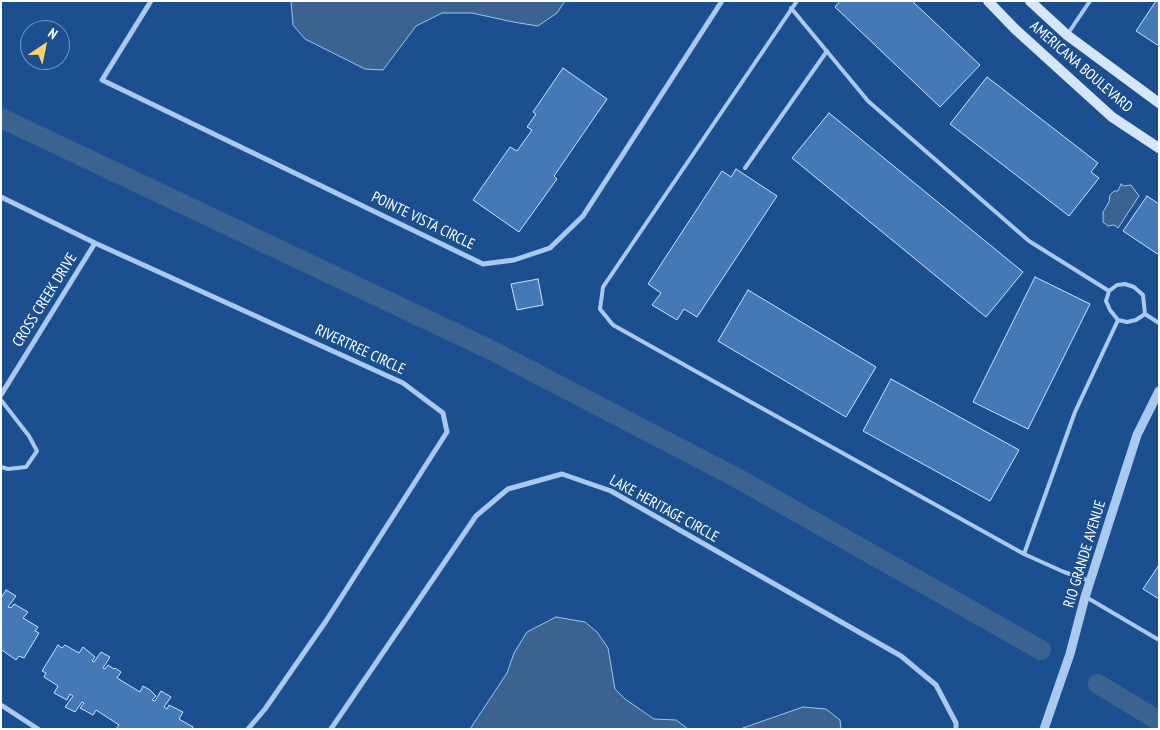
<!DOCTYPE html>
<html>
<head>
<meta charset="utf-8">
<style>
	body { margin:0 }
	#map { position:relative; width:1160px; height:730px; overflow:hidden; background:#1b4f8f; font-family:"PT Sans Narrow",sans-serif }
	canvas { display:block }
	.frame { position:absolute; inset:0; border:2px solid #fff; pointer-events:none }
	.north { position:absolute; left:20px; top:20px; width:50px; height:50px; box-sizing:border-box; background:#1b4f8f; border:1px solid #7695bc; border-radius:50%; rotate:34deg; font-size:14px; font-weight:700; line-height:20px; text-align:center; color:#fff }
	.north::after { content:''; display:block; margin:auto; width:18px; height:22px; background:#ffd166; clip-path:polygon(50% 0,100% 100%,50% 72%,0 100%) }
</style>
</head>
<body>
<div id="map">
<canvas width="1160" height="730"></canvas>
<div class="frame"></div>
<div class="north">N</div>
</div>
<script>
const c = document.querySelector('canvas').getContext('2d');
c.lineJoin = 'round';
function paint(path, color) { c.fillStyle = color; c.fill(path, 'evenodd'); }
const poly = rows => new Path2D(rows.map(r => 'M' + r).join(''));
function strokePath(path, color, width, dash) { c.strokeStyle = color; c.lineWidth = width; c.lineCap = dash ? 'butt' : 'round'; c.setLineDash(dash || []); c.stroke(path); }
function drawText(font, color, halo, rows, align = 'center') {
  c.font = font + ' "PT Sans Narrow",sans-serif'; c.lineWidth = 4.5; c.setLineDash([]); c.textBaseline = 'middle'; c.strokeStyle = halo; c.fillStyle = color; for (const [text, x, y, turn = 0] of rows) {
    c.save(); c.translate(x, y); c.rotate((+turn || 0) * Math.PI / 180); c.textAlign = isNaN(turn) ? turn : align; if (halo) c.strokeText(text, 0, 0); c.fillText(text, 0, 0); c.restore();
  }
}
const water = poly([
	[291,1,565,1,557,13,538,26,513,22,472,13,442,13,416,26,383,70,365,69,305,39,293,25,291,1],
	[1121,184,1124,186,1131,185,1139,196,1118,228,1114,225,1108,226,1103,222,1103,212,1109,202,1110,195,1114,191,1118,191,1121,184],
	[556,617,585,622,597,632,608,648,615,689,625,699,654,719,676,720,688,729,470,729,507,673,514,653,527,632,556,617],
	[803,707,826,709,840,720,841,729,740,729,803,707]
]);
const canal = poly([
	[1,118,493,351,737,478,1041,650],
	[1098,684,1159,721]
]);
const building = poly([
	[840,1,912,1,980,65,940,107,835,7,840,1],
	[1156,1,1159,1,1159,46,1136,31,1156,1],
	[563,68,607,99,554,176,557,179,519,232,473,200,510,147,517,151,532,130,527,127,536,114,533,112,563,68],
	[987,77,1098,163,1091,172,1099,178,1069,216,950,124,987,77],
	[829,113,1023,272,986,317,792,158,829,113],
	[736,169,777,196,697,317,684,309,677,320,652,305,661,293,648,284,722,171,731,177,736,169],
	[1147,196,1159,204,1159,255,1123,231,1147,196],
	[1035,277,1090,304,1028,429,973,402,1035,277],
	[538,279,543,305,517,310,511,284,538,279],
	[748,290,876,367,846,417,718,341,748,290],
	[891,379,1019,450,990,501,863,431,891,379],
	[1159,565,1159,599,1143,589,1159,565],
	[6,590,16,596,8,607,11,608,14,604,28,612,23,618,38,627,35,631,39,633,24,658,19,656,16,660,2,650,1,651,1,598,6,590],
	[58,645,62,648,65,645,79,653,83,647,95,657,92,661,94,662,101,652,110,657,103,668,105,669,108,665,114,669,115,668,121,672,117,678,140,692,143,686,150,690,156,696,152,700,155,701,161,691,171,697,164,707,167,709,169,705,183,712,179,719,193,727,192,729,116,729,119,725,96,710,93,715,80,708,84,703,82,702,75,712,65,707,73,696,70,694,67,700,54,693,58,686,44,677,46,673,42,671,58,645]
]);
const service = poly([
	[797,1,603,287,600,309,613,325,740,396,1024,554,1064,572,1090,581],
	[791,8,868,101,1029,241,1109,291],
	[1067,35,1090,1],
	[745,168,827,51],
	[1125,284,1134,287,1143,295,1145,314,1136,320,1127,322,1118,320,1110,310,1106,301,1109,291,1117,285,1125,284],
	[1145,314,1159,323],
	[1,400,29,436,37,451,26,467,8,469,1,467],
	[1024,554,1075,412,1118,320],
	[1086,597,1159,640]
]);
const minor = poly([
	[151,1,102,80,483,264,514,260,550,248,583,216,722,1],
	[1,197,95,243,403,383,443,413,447,432,326,621,265,709,248,729],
	[1,395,95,243],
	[1,705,38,729],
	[331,729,476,516,508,489,562,474,611,491,901,656,936,685,956,723,956,729]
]);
const tertiary = poly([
	[1044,729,1070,654,1085,597,1137,435,1159,391]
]);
const secondary = poly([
	[988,1,1015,29,1112,117,1159,148],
	[1030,1,1067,35,1159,103]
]);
const streetNames = [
	["AMERICANA BOULEVARD",1081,67,41],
	["POINTE VISTA CIRCLE",423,221,26],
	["CROSS CREEK DRIVE",45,300,-58],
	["RIVERTREE CIRCLE",360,350,25],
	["LAKE HERITAGE CIRCLE",664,509,29],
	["RIO GRANDE AVENUE",1085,554,-73]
];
paint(water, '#3c6290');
strokePath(water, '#9cc4f0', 1);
strokePath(canal, '#3c6290', 20);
paint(building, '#4478b7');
strokePath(building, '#cfe3fa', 1);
strokePath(service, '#a9c9ee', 4);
strokePath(minor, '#a9c9ee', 5);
strokePath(tertiary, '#a9c9ee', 9);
strokePath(secondary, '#d6e6fa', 10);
drawText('15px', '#fff', '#1b4f8f', streetNames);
</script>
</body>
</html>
